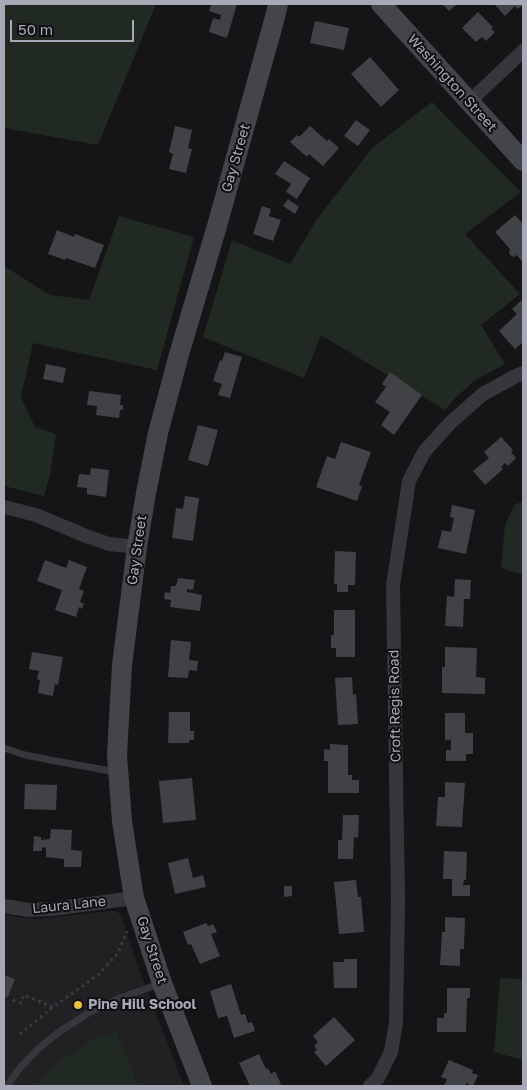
<!DOCTYPE html>
<html>
<head>
<meta charset="utf-8">
<style>
	body { margin:0 }
	#map { position:relative; width:527px; height:1090px; overflow:hidden; background:#151517; font-family:"Golos Text",sans-serif }
	canvas { display:block }
	.frame { position:absolute; inset:0; border:5px solid #a7aab6; pointer-events:none }
	.scale { position:absolute; left:10px; top:20px; width:124px; height:22px; box-sizing:border-box; border:2px solid #a7aab6; border-top:0; padding-left:6px; font-size:15px; line-height:18px; white-space:nowrap; color:#a7aab6; -webkit-text-stroke:4px #101012; paint-order:stroke }
</style>
</head>
<body>
<div id="map">
<canvas width="527" height="1090"></canvas>
<div class="frame"></div>
<div class="scale">50 m</div>
</div>
<script>
const c = document.querySelector('canvas').getContext('2d');
c.lineJoin = 'round';
function paint(path, color) { c.fillStyle = color; c.fill(path, 'evenodd'); }
const poly = rows => new Path2D(rows.map(r => 'M' + r).join(''));
function strokePath(path, color, width, dash) { c.strokeStyle = color; c.lineWidth = width; c.lineCap = dash ? 'butt' : 'round'; c.setLineDash(dash || []); c.stroke(path); }
function drawText(font, color, halo, rows, align = 'center') {
  c.font = font + ' "Golos Text",sans-serif'; c.lineWidth = 4; c.setLineDash([]); c.textBaseline = 'middle'; c.strokeStyle = halo; c.fillStyle = color; for (const [text, x, y, turn = 0] of rows) {
    c.save(); c.translate(x, y); c.rotate((+turn || 0) * Math.PI / 180); c.textAlign = isNaN(turn) ? turn : align; if (halo) c.strokeText(text, 0, 0); c.fillText(text, 0, 0); c.restore();
  }
}
const built = poly([
	[111,911,116,911,121,915,140,972,184,1086,4,1086,4,915,36,919]
]);
const green = poly([
	[4,4,156,4,98,145,4,128],
	[432,102,521,192,465,234,520,294,481,325,505,364,474,381,454,399,445,410,321,335,304,378,203,337,232,240,290,264,317,219,373,147],
	[119,216,194,237,157,370,33,343,21,397,35,427,56,434,50,475,44,496,4,486,4,266,50,295,89,300],
	[523,502,523,575,501,568,505,525,515,504],
	[500,978,523,979,523,1060,494,1052],
	[116,1031,138,1086,36,1086,44,1076,59,1062,93,1040]
]);
const building = poly([
	[211,4,237,4,227,38,209,32,213,18,220,20,221,15,209,11],
	[444,4,457,4,449,11,443,5],
	[494,4,523,4,523,5,518,9,515,6,505,16],
	[478,12,493,27,491,29,495,32,486,41,482,37,476,42,462,28],
	[315,21,349,28,344,50,310,43],
	[370,57,399,90,381,107,351,74],
	[356,120,370,130,358,146,344,136],
	[175,126,192,130,188,148,192,149,186,173,169,169,173,154,169,152],
	[310,126,327,141,329,139,339,148,323,166,309,154,307,157,290,142,297,135,299,137],
	[284,161,310,178,297,199,286,192,291,184,275,174],
	[288,199,299,207,295,214,283,206],
	[262,206,271,209,269,216,281,220,273,241,253,234],
	[515,215,523,224,523,263,517,255,514,257,510,255,509,252,510,249,495,232],
	[57,230,74,237,75,234,104,245,95,268,66,258,65,260,48,254],
	[523,299,523,342,515,349,499,331,517,314,512,309],
	[225,352,242,357,230,398,218,395,222,384,213,381,220,360,222,361],
	[46,364,66,368,63,383,43,379],
	[390,372,422,395,394,435,381,425,390,412,375,402,386,387,382,384],
	[89,391,121,395,120,405,123,405,123,410,120,410,119,418,96,415,97,406,87,405],
	[198,425,218,430,208,466,188,460],
	[501,437,513,450,511,452,516,458,508,466,505,463,501,467,503,469,485,485,473,471,489,458,484,452],
	[341,442,371,452,359,485,362,486,357,501,316,487,327,456,335,459],
	[91,468,109,470,106,497,87,494,87,488,77,487,79,474,90,475],
	[185,496,199,498,193,541,172,538,176,508,183,509],
	[452,505,475,510,466,554,438,548,442,530,451,532,454,518,450,517],
	[335,551,356,552,355,585,348,585,348,592,337,592,337,584,334,584],
	[45,560,66,568,69,560,87,567,79,589,84,591,80,602,84,604,82,609,79,607,76,617,55,610,62,590,37,581],
	[178,578,195,580,193,590,187,589,187,592,202,595,200,611,170,607,171,600,164,599,165,592,170,593,171,586,176,586],
	[455,579,471,580,470,599,464,599,463,627,445,626,447,596,454,597],
	[334,610,355,610,355,657,336,657,336,648,331,648,331,635,334,635],
	[171,640,191,642,189,660,198,661,197,671,189,670,188,678,168,677],
	[445,647,477,648,476,677,485,678,485,694,442,693,442,667,445,667],
	[32,652,63,657,58,685,55,684,53,696,38,693,40,680,37,679,39,671,29,669],
	[352,677,353,695,356,694,358,724,338,725,335,678],
	[169,712,190,712,190,731,194,731,194,740,189,740,189,743,168,743],
	[445,713,465,713,465,733,473,733,473,754,466,754,466,761,446,761,446,750,451,750,451,740,445,740],
	[330,744,348,745,348,775,352,775,352,780,359,780,359,793,328,793,328,761,324,761,324,749,330,750],
	[192,778,196,820,163,823,159,781],
	[445,782,465,783,462,827,436,826,438,797,445,797],
	[25,784,57,785,56,810,24,809],
	[343,815,359,815,358,838,354,837,353,859,338,859,338,840,342,840],
	[51,829,72,830,71,850,82,851,81,867,64,867,64,859,46,857,46,848,42,847,42,851,33,851,34,836,41,837,41,840,50,839],
	[444,851,467,852,466,880,464,880,463,885,470,885,470,896,452,896,452,879,443,879],
	[188,858,193,878,203,875,206,887,175,894,168,863],
	[356,880,358,897,361,897,364,932,339,934,334,882],
	[284,886,292,886,292,896,284,897],
	[445,917,465,918,464,949,460,949,460,966,440,965,442,932,445,932],
	[206,923,208,926,213,924,217,932,211,934,220,956,200,964,191,944,188,945,183,932],
	[344,959,357,959,357,988,334,988,333,962,344,962],
	[4,975,15,979,8,997,6,996,4,1002],
	[231,984,241,1015,245,1014,248,1023,252,1022,255,1031,234,1038,227,1016,218,1018,210,991],
	[447,988,470,988,470,998,467,998,466,1032,437,1032,437,1018,444,1018,444,1013,447,1013],
	[334,1017,355,1040,326,1066,314,1052,317,1050,314,1046,318,1042,313,1036],
	[259,1054,266,1069,268,1068,271,1074,275,1071,281,1084,277,1086,250,1086,239,1063],
	[449,1060,473,1070,472,1073,478,1075,473,1086,466,1083,465,1086,444,1086,447,1079,441,1077]
]);
const path = poly([
	[13,1000,21,1003,24,995,53,1007],
	[20,1034,53,1007,98,975,118,953,127,931]
]);
const lane = poly([
	[4,748,25,755,61,762,116,772],
	[7,1086,19,1069,38,1049,59,1032,90,1012,120,998,159,984]
]);
const street = poly([
	[469,102,523,51],
	[4,507,36,515,86,536,109,544,137,547],
	[4,906,29,910,52,909,134,898],
	[370,1086,378,1078,391,1052,396,1022,398,900,393,585,409,481,424,452,450,423,483,394,514,377,523,373]
]);
const secondary = poly([
	[381,4,523,161],
	[202,1086,162,983,134,898,122,821,117,755,122,665,137,547,146,493,158,433,178,358,217,226,275,17,278,4]
]);
const markers = [
	[78,1005,5,"#e9c23a"]
];
const streetNames = [
	["Washington Street",452,83,48],
	["Gay Street",236,158,-74],
	["Gay Street",137,550,-82],
	["Croft Regis Road",395,706,-91],
	["Laura Lane",69,905,-6],
	["Gay Street",152,950,72]
];
const poiNames = [
	["Pine Hill School",88,1005]
];
paint(built, '#212123');
paint(green, '#212923');
paint(building, '#414246');
strokePath(path, '#3c3d42', 3, [2.5, 4]);
strokePath(lane, '#36363b', 7);
strokePath(street, '#36363b', 14);
strokePath(secondary, '#44454b', 20);
for (const [x, y, r, color] of markers) { const dot = new Path2D(); dot.arc(x, y, r, 0, 2 * Math.PI); c.fillStyle = color; c.fill(dot); strokePath(dot, '#101012', 2); }
drawText('14px', '#a7aab6', '#101012', streetNames);
drawText('bold 14px', '#a7aab6', '#101012', poiNames, 'left');
</script>
</body>
</html>
